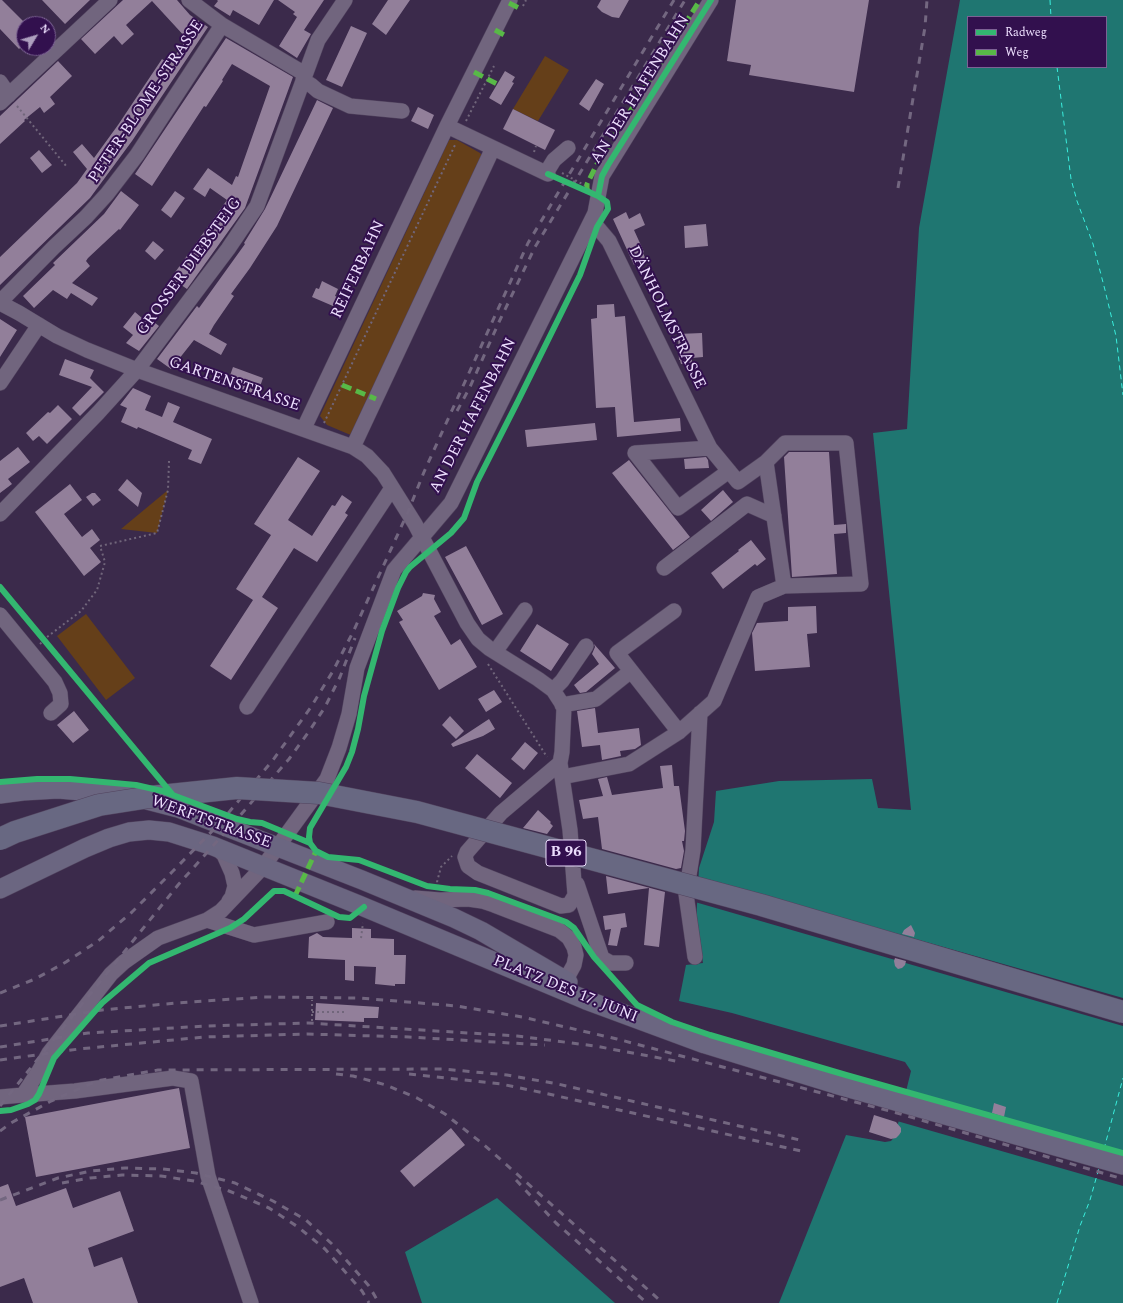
<!DOCTYPE html>
<html>
<head>
<meta charset="utf-8">
<style>
	body { margin:0 }
	#map { position:relative; width:1123px; height:1303px; overflow:hidden; background:#3b2a4b; font-family:Spectral,serif }
	canvas { display:block }
	.legend { position:absolute; left:967px; top:16px; width:140px; height:52px; box-sizing:border-box; background:#32104e; border:1px solid #7c6294; margin:0; padding:5px 7px; list-style:none; font-size:12px; color:#ecdefd }
	.legend li { display:flex; align-items:center; gap:8px; height:20px }
	.legend b { width:20px; border:1px solid #7c6294 }
	.north { position:absolute; left:16px; top:16px; width:40px; height:40px; box-sizing:border-box; background:#32104e; border:1px solid #7c6294; border-radius:50%; rotate:52deg; font-size:11px; font-weight:700; line-height:16px; text-align:center; color:#ecdefd }
	.north::after { content:''; display:block; margin:auto; width:14px; height:18px; background:#ae9fbf; clip-path:polygon(50% 0,100% 100%,50% 72%,0 100%) }
</style>
</head>
<body>
<div id="map">
<canvas width="1123" height="1303"></canvas>
<ul class="legend">
<li><b style="height:5px;background:#33b770"></b>Radweg</li>
<li><b style="height:5px;background:#58b947"></b>Weg</li>
</ul>
<div class="north">N</div>
</div>
<script>
const c = document.querySelector('canvas').getContext('2d');
c.lineJoin = 'round';
function paint(path, color) { c.fillStyle = color; c.fill(path, 'evenodd'); }
const poly = rows => new Path2D(rows.map(r => 'M' + r).join(''));
function strokePath(path, color, width, dash) { c.strokeStyle = color; c.lineWidth = width; c.lineCap = dash ? 'butt' : 'round'; c.setLineDash(dash || []); c.stroke(path); }
function drawText(font, color, halo, rows, align = 'center') {
  c.font = font + ' Spectral,serif'; c.lineWidth = 4; c.setLineDash([]); c.textBaseline = 'middle'; c.strokeStyle = halo; c.fillStyle = color; for (const [text, x, y, turn = 0] of rows) {
    c.save(); c.translate(x, y); c.rotate((+turn || 0) * Math.PI / 180); c.textAlign = isNaN(turn) ? turn : align; if (halo) c.strokeText(text, 0, 0); c.fillText(text, 0, 0); c.restore();
  }
}
const green = poly([
	[545,56,569,70,538,121,513,109],
	[449,140,457,140,480,153,484,158,353,436,327,425,320,416],
	[168,490,157,533,121,529],
	[86,614,135,678,106,700,57,636]
]);
const water = poly([
	[960,0,1123,0,1123,1303,779,1303,846,1135,885,1142,891,1141,895,1136,911,1071,905,1062,732,1013,679,1001,686,965,703,963,696,923,699,868,714,822,716,791,779,781,872,779,878,808,911,810,873,433,907,429,919,228],
	[968,17,1106,17,1106,67,968,67],
	[497,1198,615,1303,422,1303,405,1252]
]);
const pier = poly([
	[697,877,1123,998,1123,1026,695,902],
	[905,1089,1123,1152,1123,1186,897,1121]
]);
const ferry = poly([
	[1050,0,1051,17],
	[1057,67,1071,179,1077,201,1093,244,1105,290,1116,336,1123,395],
	[1104,1149,1123,1078],
	[1057,1303,1080,1226,1090,1200,1099,1168]
]);
const building = poly([
	[0,0,2,0,24,22,24,44,19,49,0,29],
	[42,0,90,0,65,24],
	[123,0,177,0,190,15,208,27,132,141,90,198,0,285,0,257,77,183,87,169,73,152,82,144,94,158,118,125,162,59,169,64,187,39,152,1,126,25,134,34,122,45,114,36,95,54,81,39],
	[217,0,274,0,259,25,233,10,230,16,214,6,218,1],
	[278,0,324,0,304,30,311,34,297,58,279,46,297,17,293,14,295,12],
	[388,0,410,0,386,35,372,24],
	[601,0,629,0,619,18,612,17,602,12,597,7],
	[736,0,869,0,854,92,749,75,751,65,727,61],
	[351,26,367,33,342,87,326,80],
	[226,38,293,77,245,208,187,289,171,278,227,200,210,188,205,197,193,189,208,168,232,185,236,176,238,177,270,86,232,64,222,80,223,81,206,107,204,106,152,186,135,174],
	[58,61,72,76,50,97,55,104,44,113,40,107,24,120,25,121,0,144,0,116],
	[505,71,515,77,512,82,514,83,501,105,489,98],
	[596,79,604,84,589,111,579,104],
	[317,100,333,108,277,226,250,268,231,294,234,296,214,325,209,334,227,344,221,355,194,340,171,369,157,359,197,306,199,308,245,244,244,243,265,209],
	[418,107,434,115,428,129,411,121],
	[513,109,555,130,545,150,503,129],
	[39,150,52,165,42,173,30,158],
	[121,191,139,205,120,230,119,229,88,258,86,261,90,266,72,283,98,298,92,306,71,293,67,299,53,290,34,308,23,296,55,265,53,263,104,214],
	[175,191,185,198,171,218,161,210],
	[626,212,629,219,640,213,645,225,634,230,644,252,643,253,646,260,634,265,613,219],
	[706,224,708,246,685,248,684,226],
	[153,241,164,250,155,260,145,251],
	[322,281,338,289,335,296,338,297,340,304,333,306,312,297,316,288,319,289],
	[614,304,615,317,625,316,634,422,680,418,681,431,617,437,615,407,596,408,591,319,597,318,597,305],
	[135,312,142,318,145,315,159,326,139,351,126,343,133,335,123,327],
	[0,319,17,330,0,357],
	[702,333,703,357,692,358,692,363,681,364,680,360,679,360,678,334],
	[65,359,94,370,90,378,104,392,80,416,72,408,92,387,59,375],
	[233,367,263,378,257,395,227,384],
	[133,388,151,396,145,410,162,417,168,402,180,407,173,422,212,439,201,464,188,459,192,450,138,427,137,429,121,422,127,408,120,405],
	[58,405,72,419,47,444,39,436,33,441,26,433,48,412,50,413],
	[595,423,597,440,527,447,525,430],
	[18,447,30,462,8,479,12,484,0,493,0,461],
	[789,452,829,452,834,525,846,524,846,533,834,534,837,574,792,577,784,457],
	[298,457,320,471,288,520,312,536,332,505,335,506,342,495,352,502,345,513,348,515,317,562,294,548,262,597,278,608,231,680,210,666,253,600,236,589,271,535,254,524],
	[706,457,708,460,709,468,685,469,684,459],
	[629,460,690,537,673,550,612,473],
	[127,479,142,493,138,507,118,490],
	[70,484,82,500,64,514,82,537,92,529,100,540,90,548,101,562,84,576,35,512],
	[723,490,733,502,711,521,701,510],
	[92,493,95,493,101,500,93,506,86,497],
	[751,540,766,559,757,566,755,564,723,589,711,573,739,551,738,550],
	[466,546,503,614,482,625,445,557],
	[423,593,435,595,434,599,441,612,434,616,451,645,460,639,477,667,439,690,399,622,403,620,397,611,422,596],
	[816,606,817,633,807,634,810,667,755,671,752,633,757,623,788,621,788,607],
	[537,624,569,644,551,671,520,651],
	[594,644,615,668,586,692,580,693,574,685,599,664,592,654,595,647],
	[494,690,502,702,486,712,478,699],
	[595,708,598,733,639,728,641,745,635,749,620,751,621,756,602,760,600,745,582,747,577,711],
	[74,711,89,730,73,743,57,725],
	[450,716,464,731,456,739,442,725],
	[489,719,495,729,483,736,453,747,451,744],
	[525,742,538,753,524,770,511,759],
	[477,754,512,783,500,798,465,768],
	[672,765,674,786,679,786,685,831,684,841,682,841,684,851,681,868,676,869,602,849,598,817,583,819,579,800,603,796,598,779,607,777,612,795,663,788,660,766],
	[538,810,551,822,550,823,553,826,547,834,523,828],
	[606,876,665,892,659,947,644,945,649,888,608,894],
	[625,913,627,927,621,928,617,946,608,945,611,929,605,930,603,916],
	[911,925,915,933,914,937,902,934,904,930],
	[352,928,371,929,371,938,394,939,394,955,406,955,405,984,395,984,395,986,375,984,376,967,354,966,354,981,345,980,345,960,308,958,309,937,317,933,323,937,352,938],
	[895,958,906,961,905,965,902,968,898,969,895,966,894,961],
	[316,1003,379,1007,378,1018,364,1018,364,1022,315,1020],
	[179,1088,190,1148,36,1177,25,1117],
	[994,1103,1006,1107,1004,1117,992,1113],
	[874,1115,896,1122,901,1128,901,1132,899,1135,896,1138,891,1139,869,1132],
	[451,1128,465,1145,414,1187,400,1171],
	[8,1184,16,1206,66,1188,73,1208,120,1191,134,1231,88,1248,94,1267,122,1257,138,1303,33,1303,24,1278,0,1287,0,1187]
]);
const path = poly([
	[523,6,526,0],
	[17,106,67,167],
	[466,121,494,66],
	[534,152,536,146],
	[562,173,586,186],
	[324,423,455,145],
	[0,589,1,588],
	[40,644,47,637,81,611,97,590,105,562,100,546,157,533,168,490,169,461],
	[488,664,547,757],
	[438,887,437,882,441,867,452,856],
	[361,938,363,923],
	[312,1012,345,1012],
	[312,1021,312,1000]
]);
const minor = poly([
	[189,0,222,25,305,74],
	[303,80,311,85,318,91,350,106,402,111],
	[0,82,9,95],
	[0,103,110,0],
	[447,126,548,174],
	[546,173,554,160,568,148],
	[0,302,54,247,86,217,107,194,137,155,222,25],
	[0,303,19,313,57,336,87,350,137,370,353,447,367,456,383,473,415,524,467,623,478,639,490,649,538,679,553,690,564,707,562,752,560,763,570,830,575,895,569,905,561,906,478,873,468,866,465,857,467,852,501,813,560,763],
	[0,383,39,325],
	[304,428,447,126,510,0],
	[353,447,493,148],
	[710,448,635,453,678,508,729,471],
	[766,462,784,586],
	[0,514,98,413,137,370,228,249,257,206,318,40,345,0],
	[664,568,747,504,774,516],
	[674,611,617,653,679,732],
	[0,615,55,682,60,693,61,704,51,713],
	[495,652,525,610],
	[553,690,562,681,586,646],
	[562,705,596,699,631,671],
	[247,707,392,488],
	[562,777,629,764,679,732,714,701,758,597,784,586,861,584,846,443,785,443,766,462,738,482,710,448,703,434,609,241,598,228,591,222],
	[217,848,224,855,232,873,235,886,232,897,229,901],
	[577,884,602,958,611,963,626,963],
	[415,898,440,900,468,899,482,901,494,905,559,930,569,938,574,947,576,955,574,965,569,974,551,980],
	[207,920,254,935,327,922],
	[695,957,686,894,693,850,700,713],
	[23,1095,75,1091,173,1078,191,1081,208,1176,251,1303],
	[0,1097,23,1095,39,1071,49,1053,111,974,124,962,158,938,207,920,221,911,263,867,327,779,339,748,349,714,357,668,394,570,451,503,595,213,602,176,711,0]
]);
const major = poly([
	[0,794,23,791,58,789,117,794,147,800,178,808,362,880,454,918,481,931,568,982],
	[0,889,85,848,109,838,129,832,149,830,169,832,213,846,359,905,586,1000,705,1044,835,1084,1123,1165]
]);
const rail = poly([
	[898,188,925,27,927,0],
	[457,411,470,387,499,322,535,247,685,0],
	[0,993,35,979,66,962,98,941,132,912,173,871,219,824,273,760,311,707,333,671,354,630,408,512,424,472,528,243,674,0],
	[0,1026,102,1010,176,1003,264,997,359,998,457,1006,522,1017,617,1039,897,1113,1123,1179],
	[0,1047,88,1033,206,1026,308,1023,517,1036,595,1046,681,1062],
	[0,1060,79,1049,204,1037,307,1034,409,1037,545,1045],
	[336,1074,353,1076,386,1085,417,1098,445,1114,483,1144,663,1303],
	[409,1074,501,1084,544,1093,801,1151],
	[0,1106,178,885,237,819,289,759,310,730,325,707,340,677,355,638],
	[0,1131,11,1123,51,1101,97,1081,158,1070,443,1069,507,1075,558,1084,804,1141],
	[516,1180,556,1223,647,1303],
	[62,1183,90,1178,122,1175,161,1176,194,1181,229,1191,269,1208,298,1227,325,1249,362,1291,369,1303],
	[0,1200,58,1178,91,1171,125,1168,163,1169,196,1173,235,1183,273,1201,306,1220,332,1244,369,1286,379,1303]
]);
const highwayBridge = poly([
	[0,839,15,832,99,805,150,797,237,788,319,793,417,812,761,905,1123,1012]
]);
const quiet = poly([
	[509,3,521,9],
	[495,30,508,37],
	[474,72,497,84],
	[589,192,587,189,587,184,597,164,700,0],
	[342,385,376,399],
	[295,896,316,851]
]);
const cycleway = poly([
	[548,174,598,196,607,202,608,209,597,227,580,275,518,401,477,482,464,518,451,533,410,567,406,572,398,588,382,631,364,696,358,729,352,752,346,767,310,828,309,837,310,843,316,851,328,857,359,860,427,886,450,889,475,890,488,893,566,922,574,928,594,957,637,1005,672,1022,710,1035,846,1075,1123,1153],
	[598,196,602,176,608,165,711,0],
	[0,587,172,794],
	[0,782,37,779,70,779,136,785,162,791,237,819,250,822,262,823,310,843],
	[0,1111,11,1110,28,1104,35,1100,39,1094,54,1058,102,1003,149,963,230,928,244,919,274,891,284,891,339,917,350,918,364,907]
]);
const shields = [
	[566,853,40]
];
const shieldNames = [
	["B 96",566,853]
];
const streetNames = [
	["AN DER HAFENBAHN",641,90,-58],
	["PETER-BLOME-STRASSE",147,102,-56],
	["GROSSER DIEBSTEIG",190,267,-54],
	["REIFERBAHN",359,270,-65],
	["DÄNHOLMSTRASSE",666,318,64],
	["GARTENSTRASSE",234,385,19],
	["AN DER HAFENBAHN",474,416,-63],
	["WERFTSTRASSE",211,823,20],
	["PLATZ DES 17. JUNI",565,990,22]
];
paint(green, '#653f19');
paint(water, '#1f7671');
paint(pier, '#3b2a4b');
strokePath(ferry, '#3aeedd', 1, [5, 4]);
paint(building, '#927f9a');
strokePath(minor, '#52445f', 16);
strokePath(major, '#52445f', 20);
strokePath(path, '#71667b', 2, [2, 3]);
strokePath(minor, '#71657e', 15);
strokePath(major, '#6b6681', 19);
strokePath(rail, '#736780', 3, [7, 7]);
strokePath(highwayBridge, '#52445f', 23, []);
strokePath(highwayBridge, '#686882', 22);
strokePath(quiet, '#58b947', 5, [10, 5]);
strokePath(cycleway, '#33b770', 6);
for (const [x, y, w] of shields) { const box = new Path2D(); box.roundRect(x - w / 2, y - 13, w, 26, 3); c.fillStyle = '#32104e'; c.fill(box); strokePath(box, '#ecdefd', 1); }
drawText('bold 15px', '#ecdefd', null, shieldNames);
drawText('16px', '#ecdefd', '#32104e', streetNames);
</script>
</body>
</html>
